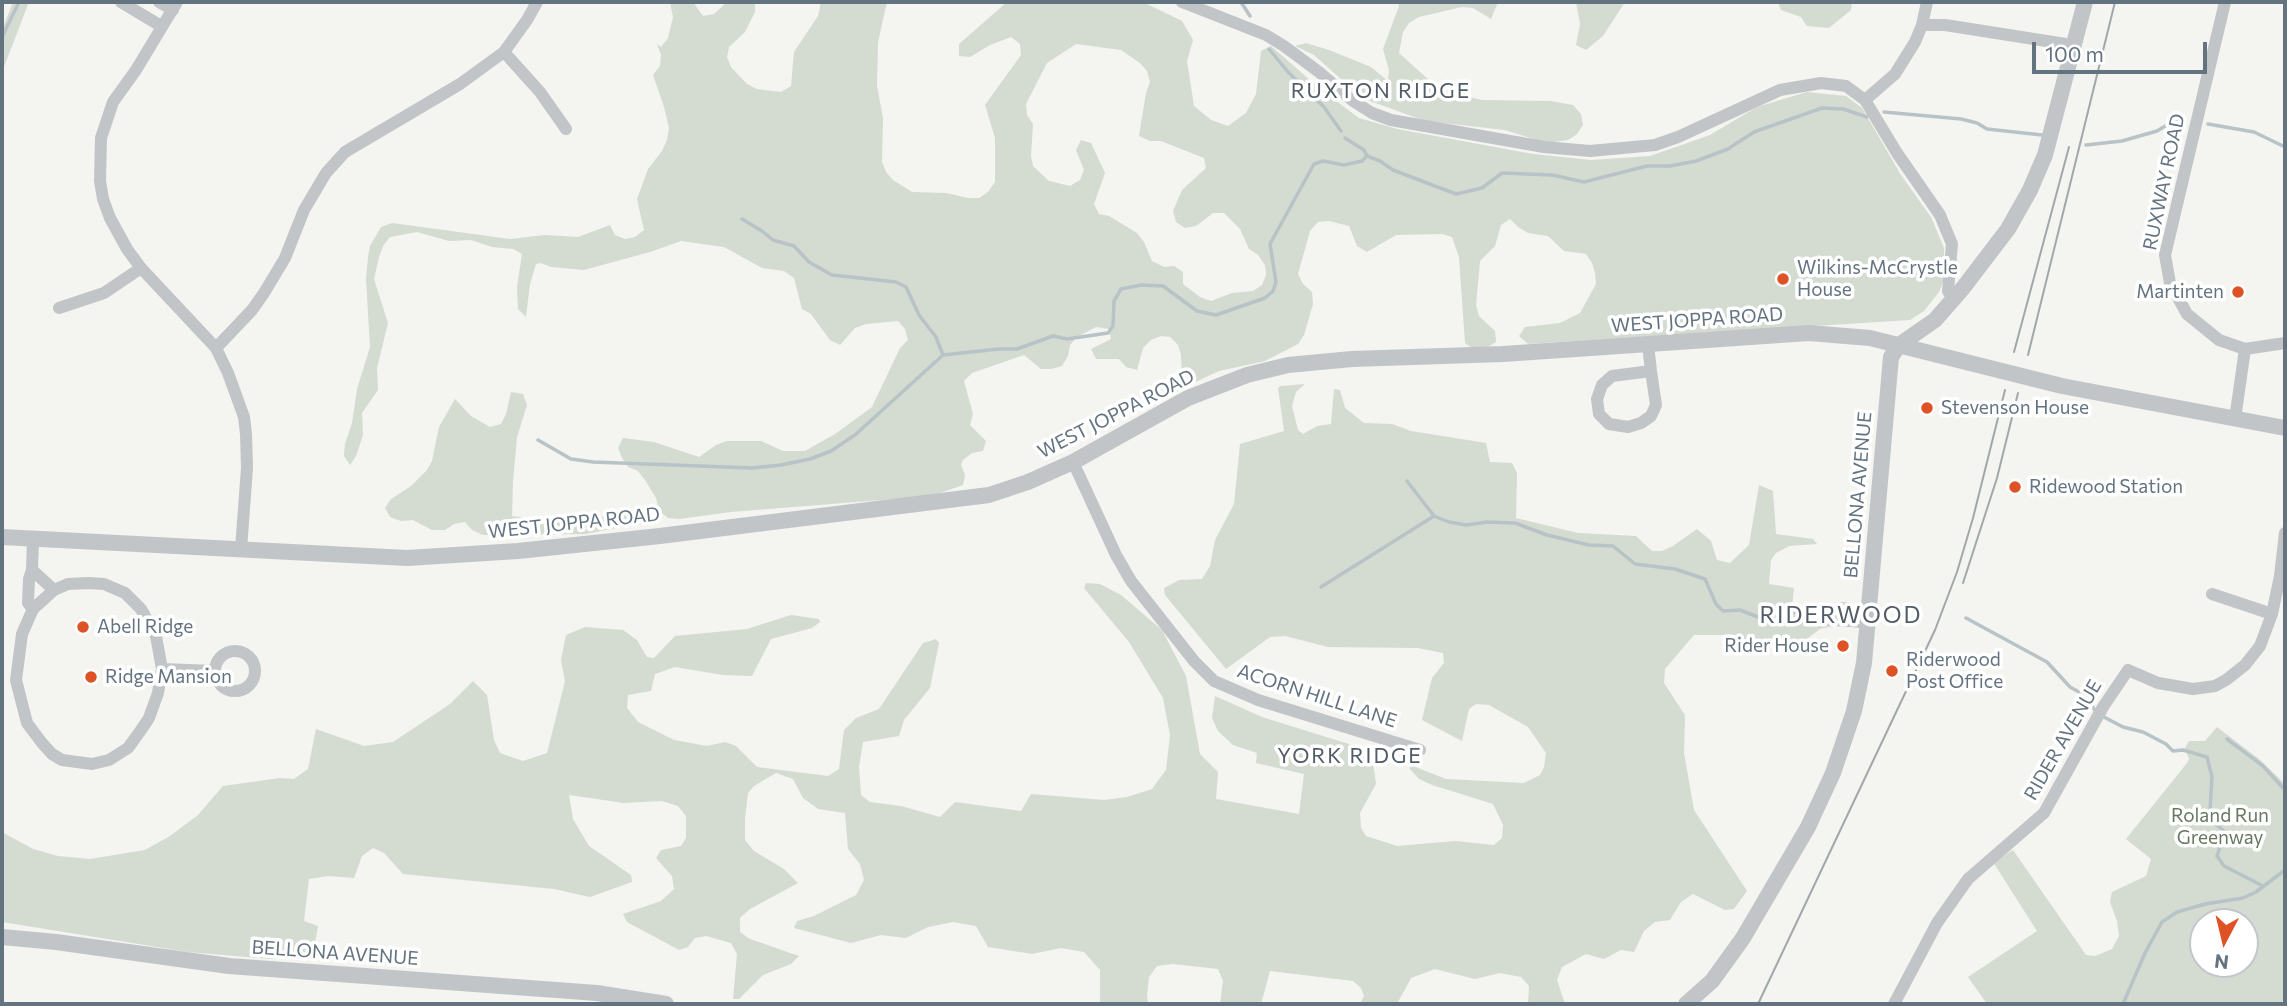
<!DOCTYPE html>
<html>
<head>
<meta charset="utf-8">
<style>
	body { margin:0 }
	#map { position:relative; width:2287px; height:1006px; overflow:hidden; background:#f4f4f0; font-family:Commissioner,sans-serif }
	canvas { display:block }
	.frame { position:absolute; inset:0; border:4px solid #637380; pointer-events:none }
	.north { position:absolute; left:2189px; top:908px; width:70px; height:70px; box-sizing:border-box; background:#fff; border:2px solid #c1c7cc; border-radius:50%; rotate:187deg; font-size:19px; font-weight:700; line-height:28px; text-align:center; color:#637380 }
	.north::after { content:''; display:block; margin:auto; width:24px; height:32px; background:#df5225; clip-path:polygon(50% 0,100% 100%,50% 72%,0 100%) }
	.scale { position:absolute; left:2032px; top:42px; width:175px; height:32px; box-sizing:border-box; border:4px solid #637380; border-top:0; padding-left:9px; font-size:21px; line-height:24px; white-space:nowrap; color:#637380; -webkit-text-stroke:5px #fff; paint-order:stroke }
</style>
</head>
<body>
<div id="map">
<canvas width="2287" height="1006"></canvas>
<div class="frame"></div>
<div class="north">N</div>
<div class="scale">100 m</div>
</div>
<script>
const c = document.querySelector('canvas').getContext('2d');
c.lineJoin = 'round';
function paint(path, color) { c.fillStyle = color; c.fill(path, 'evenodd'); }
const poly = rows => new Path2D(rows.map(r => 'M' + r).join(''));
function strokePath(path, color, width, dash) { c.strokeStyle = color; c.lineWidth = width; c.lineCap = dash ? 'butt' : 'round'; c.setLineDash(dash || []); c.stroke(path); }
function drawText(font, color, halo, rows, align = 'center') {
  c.font = font + ' Commissioner,sans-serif'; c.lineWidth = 7; c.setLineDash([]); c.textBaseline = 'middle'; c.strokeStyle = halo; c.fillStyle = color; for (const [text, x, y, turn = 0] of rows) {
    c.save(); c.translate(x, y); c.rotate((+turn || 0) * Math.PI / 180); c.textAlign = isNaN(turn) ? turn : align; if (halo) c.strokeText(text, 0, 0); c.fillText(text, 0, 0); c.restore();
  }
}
const green = poly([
	[13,2,29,2,2,72,2,30],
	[670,2,693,2,703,16,714,14,727,2,755,2,755,12,745,32,729,47,727,57,731,67,747,84,757,89,781,92,791,86,794,52,818,16,821,2,887,2,878,42,877,86,883,118,882,162,886,172,893,180,912,192,946,193,968,198,979,198,988,192,995,182,995,138,985,105,1021,55,1020,44,1011,37,990,45,970,57,959,56,959,44,1007,2,1143,2,1182,21,1193,40,1187,61,1194,106,1211,120,1228,126,1246,113,1256,94,1261,51,1271,46,1320,89,1359,118,1397,129,1533,154,1591,160,1650,156,1710,135,1757,107,1807,92,1846,96,1862,108,1901,175,1931,217,1944,248,1944,280,1939,292,1924,311,1910,320,1528,344,1519,336,1525,327,1560,323,1580,313,1596,284,1595,273,1592,263,1586,254,1564,251,1548,236,1528,233,1518,227,1510,219,1501,225,1495,246,1480,261,1476,305,1479,316,1495,331,1496,342,1486,348,1475,350,1465,343,1459,257,1452,237,1442,234,1396,235,1367,252,1357,246,1349,226,1329,221,1318,222,1310,231,1298,274,1303,284,1312,292,1313,304,1304,335,1298,344,1265,361,1219,371,1189,385,1182,377,1181,355,1178,345,1170,337,1161,336,1151,340,1143,348,1137,370,1126,367,1119,359,1096,359,1091,349,1111,339,1109,329,1096,327,1077,337,1070,345,1068,356,1062,366,1051,369,1041,369,1024,355,972,373,964,381,973,414,970,425,986,441,983,451,972,453,963,460,961,465,965,475,963,485,931,496,731,512,679,519,668,518,659,511,656,498,645,480,638,471,628,467,622,458,618,448,623,438,654,442,699,457,716,445,727,441,761,441,783,451,805,451,835,434,872,407,900,348,908,340,905,329,898,321,866,324,855,328,840,345,830,340,811,314,802,309,794,278,784,271,762,268,724,247,681,241,650,252,584,270,551,267,541,263,536,264,530,284,526,317,518,309,517,287,522,254,513,249,492,247,471,240,449,241,417,232,390,237,383,246,379,257,374,279,388,323,377,368,378,390,362,413,363,435,356,456,350,465,344,456,345,444,352,423,357,389,370,347,366,279,368,257,370,246,381,227,392,223,510,239,545,235,578,237,610,225,615,235,625,239,635,237,644,230,637,199,648,169,662,151,667,140,669,128,664,107,653,75,660,66,661,55,657,44,661,47,668,38,673,17],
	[1076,44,1121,50,1140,63,1147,71,1150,82,1146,93,1139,136,1150,141,1161,141,1204,158,1206,168,1182,190,1173,211,1176,222,1185,228,1196,226,1213,213,1224,213,1240,229,1249,249,1258,255,1265,265,1266,275,1262,285,1253,291,1232,293,1211,301,1200,297,1183,284,1183,272,1174,266,1164,267,1152,261,1144,242,1137,233,1109,216,1099,214,1094,204,1105,173,1091,143,1081,140,1076,150,1084,170,1080,180,1070,186,1049,181,1033,166,1031,156,1033,124,1027,115,1026,104,1047,63],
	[1398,2,1498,2,1491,19,1473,8,1462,7,1419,17,1409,23,1403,32,1399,53,1441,91,1482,100,1551,101,1573,105,1581,114,1583,125,1577,134,1568,140,1546,143,1505,130,1425,121,1362,98,1314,55,1295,46,1306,43,1329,50,1371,67,1388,81,1389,70,1383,49,1399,6],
	[1576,2,1625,2,1603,36,1586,50,1576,45,1580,24],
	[1778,2,1852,2,1851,10,1829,28,1807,26,1801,17,1781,10],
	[1305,384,1296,392,1292,406,1298,430,1303,434,1317,426,1331,424,1334,389,1340,390,1345,408,1364,423,1392,424,1411,431,1486,443,1490,462,1512,463,1517,473,1516,518,1578,533,1636,536,1652,551,1662,551,1673,546,1697,529,1711,541,1717,560,1730,563,1749,545,1759,485,1773,491,1776,534,1813,539,1817,544,1789,546,1776,553,1771,560,1769,584,1794,588,1792,607,1797,615,1822,617,1840,602,1850,602,1851,609,1848,623,1820,629,1798,646,1783,648,1727,635,1694,635,1665,669,1664,683,1685,715,1684,753,1694,810,1747,891,1734,909,1725,910,1693,894,1681,902,1670,920,1655,922,1644,931,1634,952,1621,950,1604,959,1586,954,1562,967,1557,980,1565,1004,1528,1004,1529,986,1521,977,1500,973,1475,979,1435,969,1411,978,1397,1004,1360,1004,1364,996,1361,988,1353,981,1270,971,1261,1004,1220,1004,1223,981,1218,969,1173,964,1157,966,1149,977,1147,995,1148,1004,1100,1004,1100,970,1084,952,1061,948,1032,954,988,947,976,926,953,922,928,927,906,938,881,935,851,943,794,928,797,921,814,916,856,895,864,880,860,864,848,849,845,813,818,809,803,798,793,779,776,773,754,786,748,793,745,819,745,840,754,851,784,869,798,883,750,909,740,918,740,932,750,939,799,956,791,964,763,975,739,999,733,999,737,954,731,943,706,936,695,938,688,947,679,950,627,922,623,914,661,901,674,889,672,876,656,858,661,850,681,846,686,838,686,816,678,806,662,801,624,803,569,795,573,819,589,846,631,875,632,882,590,897,554,889,403,874,384,853,373,848,362,856,354,878,328,876,309,879,304,921,318,926,313,955,270,959,188,952,2,922,2,832,33,849,58,856,90,859,145,850,170,836,198,815,223,786,280,778,294,779,308,769,316,729,364,746,393,742,450,704,473,681,487,695,494,740,500,753,523,761,547,753,565,681,561,660,566,635,585,627,623,630,637,640,647,657,654,658,675,636,747,629,791,615,819,619,820,622,812,628,771,639,752,676,723,675,675,667,655,674,651,691,628,695,627,708,638,722,674,740,707,746,725,742,736,746,757,767,828,776,839,769,844,730,856,718,879,709,923,643,936,639,939,643,930,688,904,720,899,736,863,742,859,767,861,795,870,802,901,806,940,817,955,802,1021,811,1031,794,1104,800,1127,797,1152,789,1166,770,1170,735,1163,698,1129,642,1084,588,1086,583,1100,584,1121,595,1162,630,1186,676,1200,754,1218,772,1216,799,1299,814,1304,774,1256,763,1257,753,1233,745,1218,731,1212,718,1215,696,1262,717,1365,749,1372,756,1376,784,1360,813,1361,828,1366,836,1397,846,1455,841,1494,845,1502,838,1503,825,1493,804,1432,785,1419,779,1409,768,1413,766,1446,779,1524,783,1540,775,1544,767,1546,753,1528,727,1489,705,1476,704,1469,709,1462,741,1422,720,1432,678,1444,663,1443,653,1418,648,1328,647,1285,636,1270,637,1226,669,1165,595,1164,588,1179,580,1202,579,1210,566,1215,540,1234,504,1240,444,1284,431,1278,388,1281,386],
	[511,392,523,394,527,405,517,437,513,481,512,516,545,521,626,515,627,526,585,534,493,535,483,535,472,530,465,522,454,524,445,530,432,530,413,520,401,521,390,517,385,508,391,499,411,486,427,470,432,461,439,427,455,399,471,416,490,427,501,424,506,414],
	[2217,727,2259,759,2285,784,2285,1004,1987,1004,1968,977,2037,931,1993,862,2013,850,2086,955,2095,956,2112,949,2119,936,2117,921,2110,902,2112,892,2146,876,2151,859,2126,839,2187,763,2189,759,2185,748,2189,741,2205,741],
	[2203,922,2245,922,2245,964,2203,964]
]);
const stream = poly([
	[1241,2,1250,16],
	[2,37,19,2],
	[1269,49,1288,72,1324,107,1341,131],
	[1884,112,1961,119,1977,123,1987,129,2042,135],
	[2208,124,2254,132,2285,147],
	[1345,138,1364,150,1367,156,1380,161,1393,170,1456,194,1482,188,1502,173,1552,175,1584,182,1647,166,1670,166,1696,161,1728,149,1754,132,1822,108,1843,109,1867,117],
	[2086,145,2122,141,2157,131,2177,119,2182,118],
	[742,219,762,231,773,240,794,246,809,262,832,275,896,282,906,287,919,315,936,337,943,355],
	[538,440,571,459,593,462,752,468,781,465,810,459,831,451,855,435,943,355,999,349,1017,349,1053,336,1067,339,1108,333,1113,326,1114,301,1121,289,1141,285,1163,286,1197,311,1216,315,1265,298,1273,291,1276,282,1270,244,1314,164,1323,161,1344,165,1362,161,1367,156],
	[1407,481,1434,516,1449,522,1466,525,1487,522,1515,523,1547,535,1589,545,1613,546,1635,564,1675,569,1705,579,1716,604,1723,611,1740,610,1771,622,1784,619,1794,612,1817,623,1860,626],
	[1321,587,1434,516],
	[1966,618,2047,662,2070,687,2086,696,2096,712],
	[2102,716,2123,727,2143,732,2166,744,2173,751,2183,750,2207,757,2212,777,2210,810,2217,825,2225,832,2217,856,2224,866,2263,886],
	[2227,739,2263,766,2285,790],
	[2123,1004,2145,953,2162,922,2177,912,2205,904,2243,898,2256,892,2285,870]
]);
const minor = poly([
	[121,2,161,26],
	[159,2,173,10],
	[177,2,136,70,113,102,101,138,100,181,103,199,110,218,127,249,141,268,216,348,228,373,244,417,246,434,247,468,241,549],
	[1182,2,1266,35,1284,46,1319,72,1353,101,1372,113,1391,120,1544,147,1590,151,1655,145,1678,137,1780,90,1821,83,1846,86,1865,100,1897,153,1940,215,1952,244,1948,291,1953,299],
	[2225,2,2165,255,2170,283,2187,314,2219,340,2245,349,2285,343],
	[1922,25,1945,25,2072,45],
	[504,52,540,92,566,129],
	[1865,100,1895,74,1915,42,1922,25,1927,2],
	[59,308,104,293,141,268],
	[1648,345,1651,371,1656,405,1651,416,1641,423,1628,427,1609,424,1599,414,1597,399,1602,385,1612,376,1651,371],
	[216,348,252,310,264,293,285,258,304,210,326,173,345,152,460,84,504,52,527,20,537,2],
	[2235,419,2245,349],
	[1073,462,1116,555,1131,581,1194,661,1214,681,1258,700,1420,750],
	[32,570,54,590],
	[89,583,104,584,125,593,141,609,156,636,162,669,158,693,149,718,141,730,128,748,109,760,92,764,62,760,52,754,42,743,27,723,16,680,22,634,33,609,54,590,68,584,89,583],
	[2212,594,2272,614],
	[33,609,28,603,29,579,32,570,33,539],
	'215 671a20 20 0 1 1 40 0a20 20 0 1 1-40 0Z',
	[162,669,215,671],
	[1894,1004,1937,923,1968,879,2044,813,2103,707,2128,670,2158,683,2193,689,2215,686,2226,680,2245,665,2260,646,2272,614,2280,576,2285,533]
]);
const tertiary = poly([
	[2,537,407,558,518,551,660,536,989,495,1028,482,1073,462,1188,398,1247,375,1288,365,1352,359,1503,354,1809,333,1870,338,2062,386,2285,428],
	[2,937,56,942,229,966,597,993,666,1004],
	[1686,1004,1712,981,1743,938,1808,827,1833,773,1854,711,1864,663,1891,357,1899,345,1935,320,1963,288,2008,229,2030,190,2045,155,2085,2]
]);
const tram = poly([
	[2014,352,2069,147],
	[2028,355,2115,2],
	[1963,583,1997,478,2018,393],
	[1758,1004,1935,630,1957,572,1973,518,2005,390]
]);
const markers = [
	[1783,279,7,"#df5225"],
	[2238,292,7,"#df5225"],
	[1927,408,7,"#df5225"],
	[2015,487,7,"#df5225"],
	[83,627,7,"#df5225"],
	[1843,646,7,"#df5225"],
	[1892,671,7,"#df5225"],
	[91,677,7,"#df5225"]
];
const streetNames = [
	["RUXWAY ROAD",2164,182,-78],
	["WEST JOPPA ROAD",1697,320,-4],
	["WEST JOPPA ROAD",1116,414,-27],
	["BELLONA AVENUE",1858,495,-85],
	["WEST JOPPA ROAD",574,523,-6],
	["ACORN HILL LANE",1317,696,18],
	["RIDER AVENUE",2063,740,-60],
	["BELLONA AVENUE",335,953,4]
];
const poiNames = [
	["Wilkins-McCrystle",1797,268],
	["House",1797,290],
	["Martinten",2224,292,"right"],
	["Stevenson House",1941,408],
	["Ridewood Station",2029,487],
	["Abell Ridge",97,627],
	["Rider House",1829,646,"right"],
	["Riderwood",1906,660],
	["Post Office",1906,682],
	["Ridge Mansion",105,677]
];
const parkNames = [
	["Roland Run",2220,816],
	["Greenway",2220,838]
];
const neighbourhoodNames = [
	["RUXTON RIDGE",1381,91],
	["YORK RIDGE",1350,756]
];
const quarterNames = [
	["RIDERWOOD",1841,615]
];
paint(green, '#d4dbd1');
strokePath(stream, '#b8c3c7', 3.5);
strokePath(minor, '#c1c5c8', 12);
strokePath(tertiary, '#c1c5c8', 16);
strokePath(tram, '#a2a7ac', 2);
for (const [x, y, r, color] of markers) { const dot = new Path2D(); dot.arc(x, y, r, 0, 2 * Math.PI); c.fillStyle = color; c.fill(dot); strokePath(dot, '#fff', 2.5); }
drawText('19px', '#637380', '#fff', streetNames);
drawText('19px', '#637380', '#fff', poiNames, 'left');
drawText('19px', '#667862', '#fff', parkNames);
c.letterSpacing = '2px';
drawText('21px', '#515c66', '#fff', neighbourhoodNames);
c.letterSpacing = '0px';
c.letterSpacing = '2px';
drawText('23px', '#515c66', '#fff', quarterNames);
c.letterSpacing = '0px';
</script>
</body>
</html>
